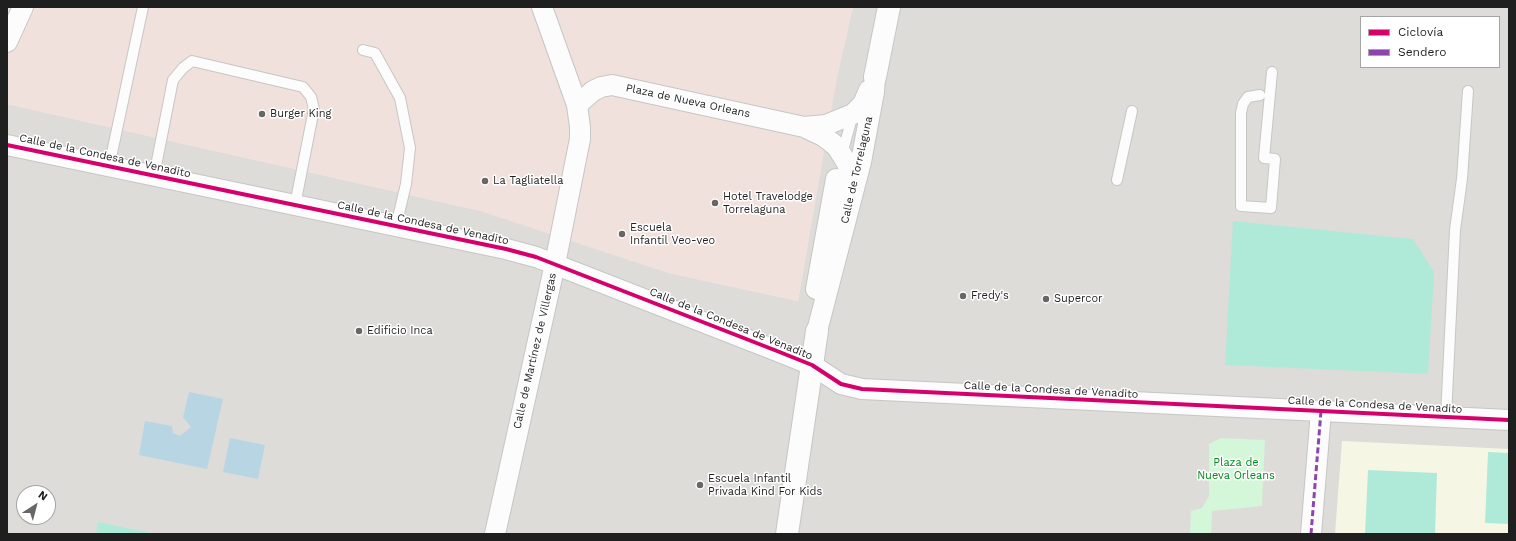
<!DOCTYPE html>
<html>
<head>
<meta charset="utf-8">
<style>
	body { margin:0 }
	#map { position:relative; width:1516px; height:541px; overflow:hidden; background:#eeede8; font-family:"Work Sans",sans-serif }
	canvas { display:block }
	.frame { position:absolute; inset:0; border:8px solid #1f1f1f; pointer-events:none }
	.legend { position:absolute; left:1360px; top:16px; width:140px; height:52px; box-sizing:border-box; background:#fff; border:1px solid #a5a5a5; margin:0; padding:5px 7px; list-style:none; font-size:12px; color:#1f1f1f }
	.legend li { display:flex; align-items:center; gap:8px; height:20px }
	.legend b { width:20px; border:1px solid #a5a5a5 }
	.north { position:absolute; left:16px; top:485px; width:40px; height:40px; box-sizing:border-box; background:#fff; border:1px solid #a5a5a5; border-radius:50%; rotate:36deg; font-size:11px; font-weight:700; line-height:16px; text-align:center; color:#1f1f1f }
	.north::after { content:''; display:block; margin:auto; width:14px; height:18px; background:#676765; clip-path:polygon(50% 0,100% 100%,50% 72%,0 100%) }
</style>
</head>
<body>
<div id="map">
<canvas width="1516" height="541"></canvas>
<div class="frame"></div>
<ul class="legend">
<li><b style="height:5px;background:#d6006c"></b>Ciclovía</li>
<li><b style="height:5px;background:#8e44ad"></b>Sendero</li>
</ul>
<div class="north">N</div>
</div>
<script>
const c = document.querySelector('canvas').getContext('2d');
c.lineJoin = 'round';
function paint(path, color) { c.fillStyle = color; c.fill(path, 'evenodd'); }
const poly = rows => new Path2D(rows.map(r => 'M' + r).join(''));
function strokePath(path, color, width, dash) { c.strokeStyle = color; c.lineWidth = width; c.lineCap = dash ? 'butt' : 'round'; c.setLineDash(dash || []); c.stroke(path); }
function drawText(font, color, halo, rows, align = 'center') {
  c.font = font + ' "Work Sans",sans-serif'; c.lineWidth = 3; c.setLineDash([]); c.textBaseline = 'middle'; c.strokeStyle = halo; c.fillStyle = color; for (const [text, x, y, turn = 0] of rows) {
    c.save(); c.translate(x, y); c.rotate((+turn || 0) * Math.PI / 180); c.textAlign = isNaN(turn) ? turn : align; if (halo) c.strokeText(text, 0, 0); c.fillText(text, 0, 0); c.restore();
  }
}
const residential = poly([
	[853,7,1509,7,1509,534,7,534,7,104,481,211,669,273,798,301,834,88],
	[1361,17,1499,17,1499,67,1361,67],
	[24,493,48,493,48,517,24,517]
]);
const commercial = poly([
	[7,7,853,7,837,78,798,301,669,273,481,211,7,104]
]);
const education = poly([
	[1342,441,1509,449,1509,534,1335,534]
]);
const park = poly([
	[1221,438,1265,440,1262,506,1212,511,1211,534,1190,534,1191,511,1202,508,1209,496,1209,444]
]);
const pitch = poly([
	[1233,221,1413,239,1434,272,1428,374,1225,365],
	[1488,452,1509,453,1509,524,1485,523],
	[1368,470,1437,473,1435,534,1365,534],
	[98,522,155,534,96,534]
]);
const water = poly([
	[189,392,223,399,207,469,139,455,145,421,172,426,173,433,180,436,191,427,183,417],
	[230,438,265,445,258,479,223,472]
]);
const service = poly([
	[363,50,375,53,400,98,410,148,406,184,396,226],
	[1260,95,1248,97,1243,104,1241,113,1241,206,1271,208,1275,159,1264,158,1272,72],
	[842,154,853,114],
	[109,167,143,7],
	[154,176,173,80,183,68,192,61,303,87,311,97,314,109,295,205],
	[1117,180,1132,111],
	[1446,417,1455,230,1462,179,1468,91]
]);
const minor = poly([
	[7,42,23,7],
	[577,105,593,91,601,87,612,85,804,127,823,136,831,142,837,147,848,165,849,180,844,203,847,215],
	[804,127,826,125,853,114,863,104,869,90],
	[7,145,506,249,536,257,777,351,812,365,841,384,862,389,1509,420],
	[816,289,836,179],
	[817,331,861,162,874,92,875,77],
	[495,534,555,264,580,139,580,127,577,105,542,7],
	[1311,534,1321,411]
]);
const tertiary = poly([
	[875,77,889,7],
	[787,534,817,331]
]);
const quiet = poly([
	[1311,534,1321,411]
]);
const cycleway = poly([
	[7,145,506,249,536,257,777,351,812,365,841,384,862,389,1509,420]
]);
const markers = [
	[262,114,4,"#676765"],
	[485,181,4,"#676765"],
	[715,203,4,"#676765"],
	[622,234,4,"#676765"],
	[963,296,4,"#676765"],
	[1046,299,4,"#676765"],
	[359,331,4,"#676765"],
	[700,485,4,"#676765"]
];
const streetNames = [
	["Plaza de Nueva Orleans",688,101,12],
	["Calle de la Condesa de Venadito",105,156,12],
	["Calle de Torrelaguna",857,170,-77],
	["Calle de la Condesa de Venadito",423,223,12],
	["Calle de la Condesa de Venadito",731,324,22],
	["Calle de Martínez de Villergas",535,351,-77],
	["Calle de la Condesa de Venadito",1051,390,3],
	["Calle de la Condesa de Venadito",1375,405,3]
];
const poiNames = [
	["Burger King",270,114],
	["La Tagliatella",493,181],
	["Hotel Travelodge",723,197],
	["Torrelaguna",723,210],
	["Escuela",630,228],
	["Infantil Veo-veo",630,241],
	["Fredy's",971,296],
	["Supercor",1054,299],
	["Edificio Inca",367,331],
	["Escuela Infantil",708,479],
	["Privada Kind For Kids",708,492]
];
const parkNames = [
	["Plaza de",1236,463],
	["Nueva Orleans",1236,476]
];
paint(residential, '#dddcd9');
paint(commercial, '#f1e1dc');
paint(education, '#f5f7e4');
paint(park, '#d4f6d9');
paint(pitch, '#afead9');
paint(water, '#b8d5e4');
strokePath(service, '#c6c6c4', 12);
strokePath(minor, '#c6c6c4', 22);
strokePath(tertiary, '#c6c6c4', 24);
strokePath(service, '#fcfcfc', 10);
strokePath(minor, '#fcfcfc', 20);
strokePath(tertiary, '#fcfcfc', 22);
strokePath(quiet, '#8e44ad', 3, [6, 3]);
strokePath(cycleway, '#d6006c', 4);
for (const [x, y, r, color] of markers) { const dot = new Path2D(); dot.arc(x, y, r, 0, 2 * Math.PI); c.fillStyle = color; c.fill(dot); strokePath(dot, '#fff', 1.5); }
drawText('11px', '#1f1f1f', '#fff', streetNames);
drawText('11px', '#1f1f1f', '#fff', poiNames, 'left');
drawText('11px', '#018a1e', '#fff', parkNames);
</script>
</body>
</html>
